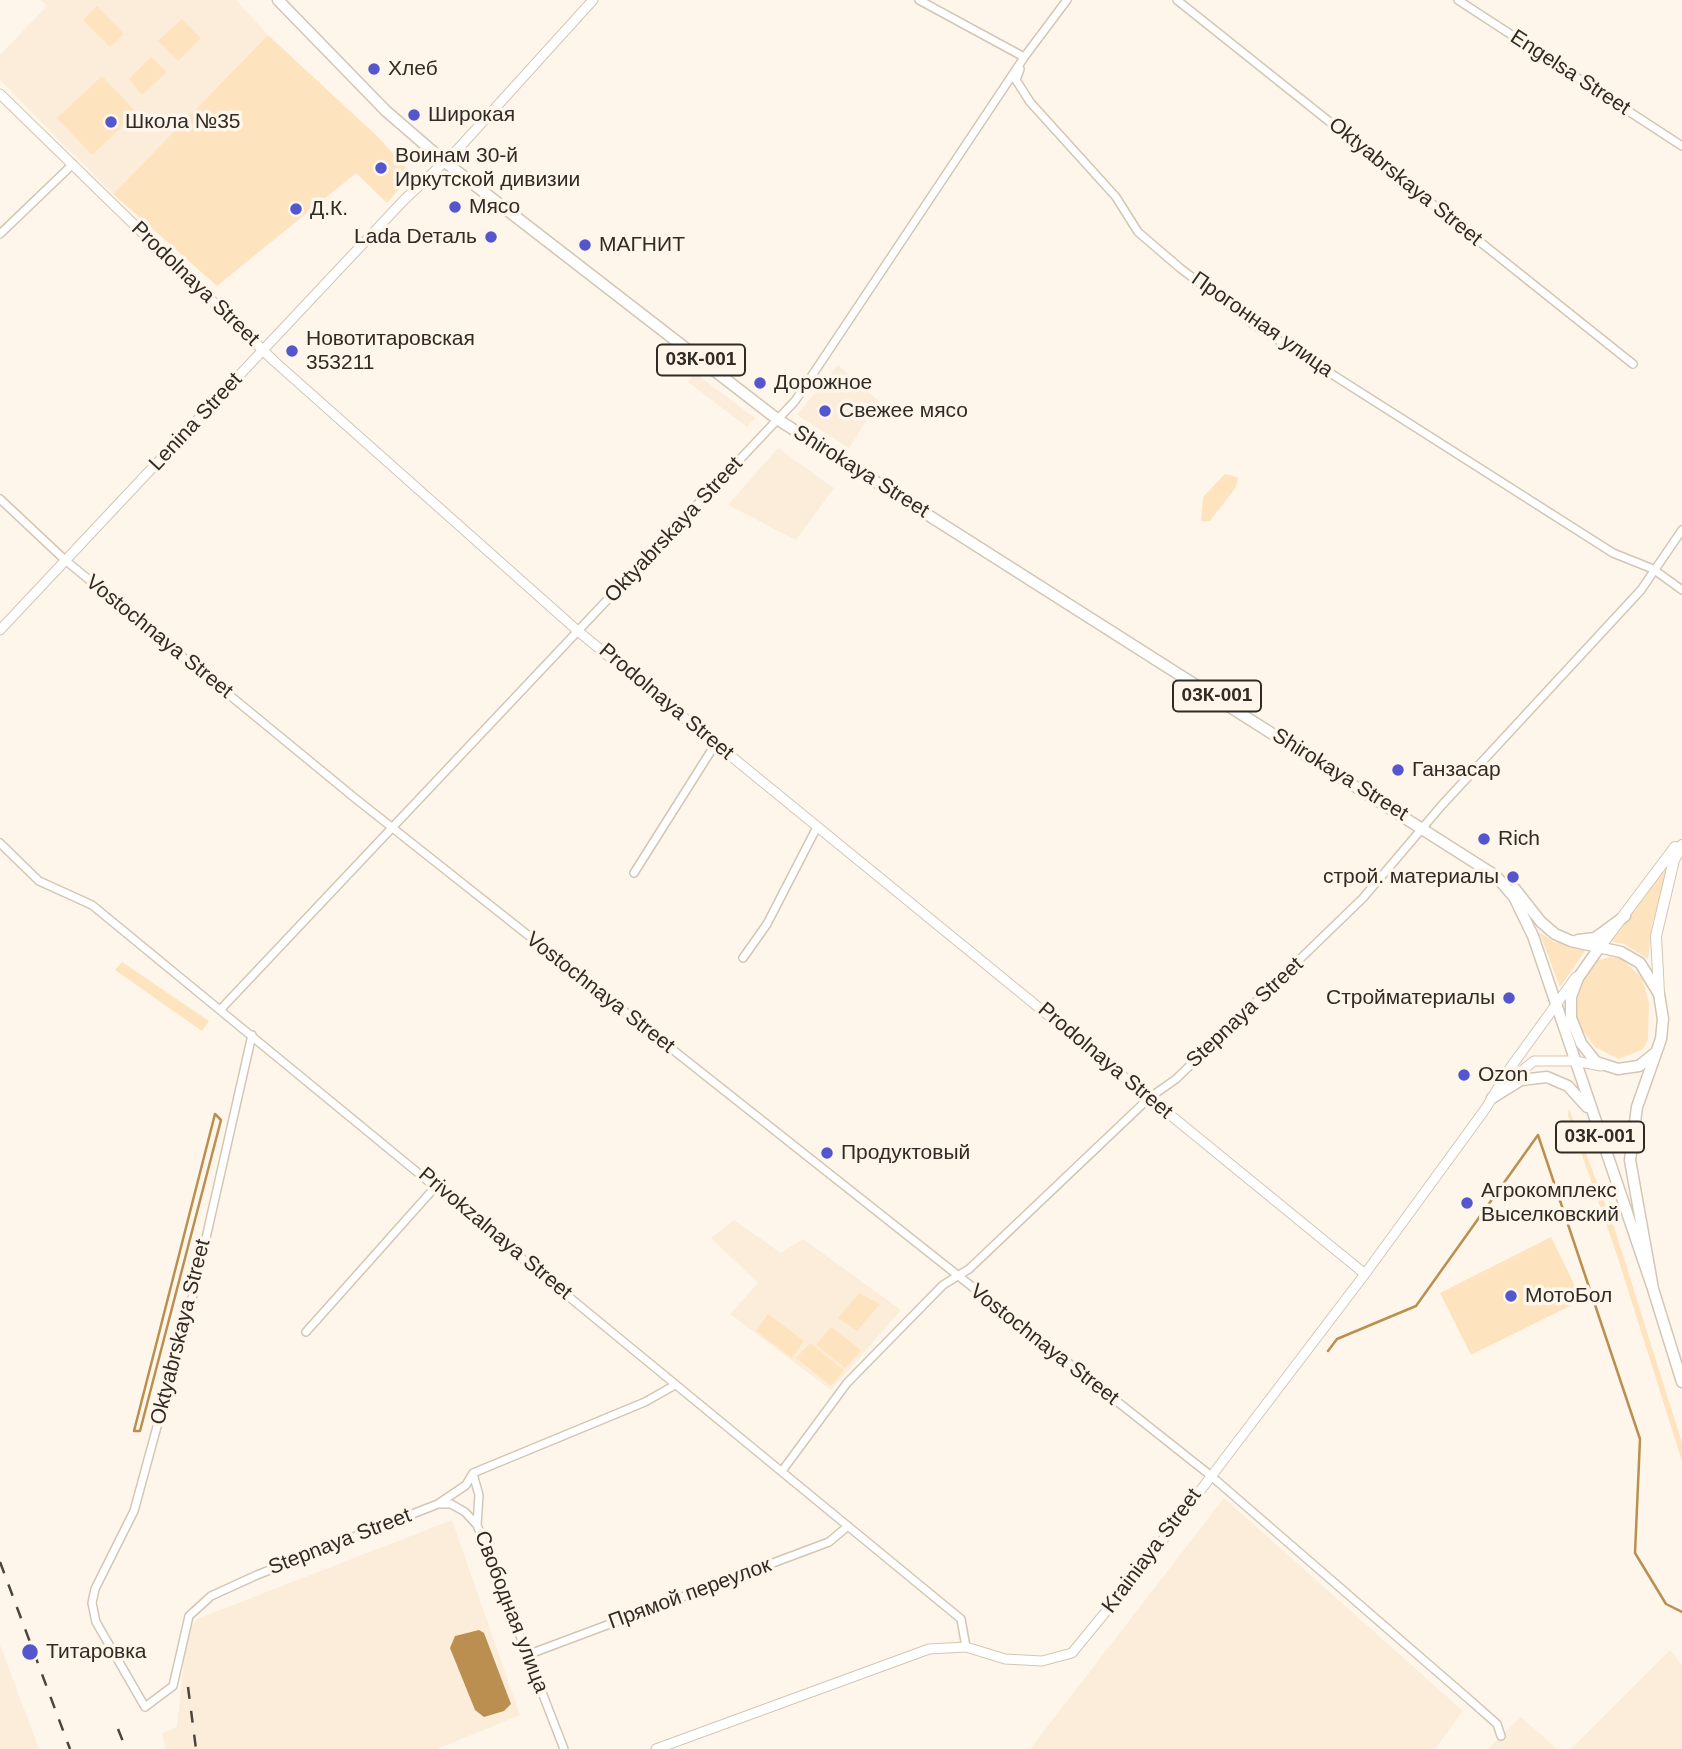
<!DOCTYPE html>
<html>
<head>
<meta charset="utf-8">
<style>
	body { margin:0 }
	canvas { display:block; background:#fef6eb }
</style>
</head>
<body>
<canvas width="1682" height="1749"></canvas>
<script>
const c = document.querySelector('canvas').getContext('2d');
c.lineJoin = 'round';
function paint(path, color) { c.fillStyle = color; c.fill(path, 'evenodd'); }
const poly = rows => new Path2D(rows.map(r => 'M' + r).join(''));
function strokePath(path, color, width, dash) { c.strokeStyle = color; c.lineWidth = width; c.lineCap = dash ? 'butt' : 'round'; c.setLineDash(dash || []); c.stroke(path); }
function drawText(font, color, halo, rows, align = 'center') {
  c.font = font + ' Arial,sans-serif'; c.lineWidth = 7; c.setLineDash([]); c.textBaseline = 'middle'; c.strokeStyle = halo; c.fillStyle = color; for (const [text, x, y, turn = 0] of rows) {
    c.save(); c.translate(x, y); c.rotate((+turn || 0) * Math.PI / 180); c.textAlign = isNaN(turn) ? turn : align; if (halo) c.strokeText(text, 0, 0); c.fillText(text, 0, 0); c.restore();
  }
}
const built = poly([
	[41,0,236,0,268,35,113,194,0,80,0,55,47,6],
	[838,365,879,401,849,448,797,415],
	[695,373,755,418,747,427,688,382],
	[778,448,834,488,796,540,728,505],
	[734,1220,781,1253,803,1239,901,1310,831,1390,730,1314,758,1283,711,1238],
	[1224,1498,1463,1711,1435,1749,1030,1749],
	[452,1520,520,1715,437,1749,165,1749,162,1733,177,1727,187,1631,197,1619],
	[0,1645,39,1749,0,1749],
	[1670,1650,1682,1665,1682,1749,1571,1749],
	[1521,1717,1557,1749,1488,1749]
]);
const green = poly([
	[97,6,124,34,110,47,83,20],
	[182,19,201,38,178,61,158,41],
	[268,35,377,136,412,174,387,203,356,173,217,286,113,194],
	[151,57,167,72,142,95,129,79],
	[102,76,137,113,92,155,57,118],
	[1225,474,1238,477,1236,487,1210,521,1201,521,1203,497],
	[1672,856,1652,924,1648,959,1624,944,1609,941],
	[1539,932,1554,942,1587,948,1560,987],
	[1610,957,1621,958,1642,978,1649,1003,1648,1040,1643,1049,1619,1059,1595,1047,1576,1022,1579,986,1598,960],
	[122,962,209,1021,202,1031,115,970],
	[1569,1109,1614,1227,1682,1443,1682,1461,1616,1252,1568,1115],
	[1551,1237,1582,1300,1471,1355,1440,1293],
	[859,1293,880,1304,857,1331,838,1318],
	[768,1314,804,1341,792,1358,756,1331],
	[831,1327,861,1350,845,1368,816,1345],
	[810,1343,844,1370,831,1386,796,1358]
]);
const water = poly([
	[479,1630,484,1633,511,1704,504,1711,484,1717,475,1710,450,1648,455,1636]
]);
const stream = poly([
	[215,1114,221,1120,140,1431,134,1431,215,1114],
	[1328,1351,1337,1339,1416,1306,1538,1135,1640,1439,1635,1553,1666,1604,1682,1612]
]);
const minor = poly([
	[919,0,1024,57],
	[1177,0,1633,364],
	[1458,0,1682,146],
	[1020,69,1016,80,1030,102,1116,197,1138,232,1180,268,1253,324,1613,553,1653,569,1682,590],
	[0,234,73,164],
	[0,499,65,560,356,799,1210,1475,1471,1701,1497,1724,1501,1736],
	[0,843,39,881,92,905,961,1619,966,1647],
	[634,873,716,743],
	[743,958,767,924,817,827],
	[220,1010,795,401,1025,56,1067,0],
	[252,1035,194,1291,134,1511,95,1589,92,1603,96,1622,145,1707,173,1686,189,1616,211,1596,257,1575,438,1504,466,1485,473,1473,645,1402,675,1385],
	[306,1332,437,1185],
	[782,1471,847,1383,943,1285,969,1269,1149,1098,1176,1079,1363,898,1442,805,1641,590,1682,530],
	[473,1474,479,1495,477,1525,564,1749],
	[440,1504,451,1504,465,1512,477,1525],
	[527,1655,829,1542,848,1526]
]);
const tertiary = poly([
	[0,94,274,361,579,632,1365,1274],
	[0,630,404,200,458,149,593,0],
	[1505,1084,1534,1061,1575,1061,1601,1066],
	[656,1749,929,1649,966,1647,1005,1659,1042,1661,1072,1653,1140,1570,1365,1274,1486,1108,1508,1071,1576,977]
]);
const secondary = poly([
	[1599,948,1675,847],
	[1659,993,1656,936,1674,860,1682,845]
]);
const primary = poly([
	[278,0,386,111,445,162,777,419,1496,876,1514,897,1533,936,1653,1289],
	[1515,889,1541,922,1555,934,1571,941,1621,952,1640,963,1659,994,1663,1019,1661,1039,1637,1107,1630,1160,1653,1289,1682,1382],
	[1578,940,1595,938,1625,916],
	[1599,948,1578,978,1571,997,1571,1018,1581,1043,1596,1062,1618,1069,1639,1066,1655,1053],
	[1492,1098,1521,1080,1547,1077,1568,1086,1587,1107]
]);
const rail = poly([
	[0,1562,70,1749],
	[188,1687,196,1749],
	[118,1729,126,1749]
]);
const markers = [
	[374,69,7,"#5456cd"],
	[414,115,7,"#5456cd"],
	[111,122,7,"#5456cd"],
	[381,168,7,"#5456cd"],
	[455,207,7,"#5456cd"],
	[296,209,7,"#5456cd"],
	[491,237,7,"#5456cd"],
	[585,245,7,"#5456cd"],
	[292,351,7,"#5456cd"],
	[760,383,7,"#5456cd"],
	[825,411,7,"#5456cd"],
	[1398,770,7,"#5456cd"],
	[1484,839,7,"#5456cd"],
	[1513,877,7,"#5456cd"],
	[1509,998,7,"#5456cd"],
	[1464,1075,7,"#5456cd"],
	[827,1153,7,"#5456cd"],
	[1467,1203,7,"#5456cd"],
	[1511,1296,7,"#5456cd"],
	[30,1652,9,"#5456cd"]
];
const shields = [
	[701,360,88],
	[1217,696,88],
	[1600,1137,88]
];
const shieldNames = [
	["03К-001",701,360],
	["03К-001",1217,696],
	["03К-001",1600,1137]
];
const poiNames = [
	["Хлеб",388,69],
	["Широкая",428,115],
	["Школа №35",125,122],
	["Воинам 30-й",395,156],
	["Иркутской дивизии",395,180],
	["Мясо",469,207],
	["Д.К.",310,209],
	["Lada Dеталь",477,237,"right"],
	["МАГНИТ",599,245],
	["Новотитаровская",306,339],
	["353211",306,363],
	["Дорожное",774,383],
	["Свежее мясо",839,411],
	["Ганзасар",1412,770],
	["Rich",1498,839],
	["строй. материалы",1499,877,"right"],
	["Стройматериалы",1495,998,"right"],
	["Ozon",1478,1075],
	["Продуктовый",841,1153],
	["Агрокомплекс",1481,1191],
	["Выселковский",1481,1215],
	["МотоБол",1525,1296],
	["Титаровка",46,1652]
];
const streetNames = [
	["Engelsa Street",1570,73,33],
	["Oktyabrskaya Street",1405,182,39],
	["Prodolnaya Street",195,284,44],
	["Прогонная улица",1262,325,35],
	["Lenina Street",196,422,-47],
	["Shirokaya Street",861,472,32],
	["Oktyabrskaya Street",674,530,-47],
	["Vostochnaya Street",159,637,39],
	["Prodolnaya Street",666,702,40],
	["Shirokaya Street",1340,775,32],
	["Vostochnaya Street",600,993,38],
	["Stepnaya Street",1245,1013,-43],
	["Prodolnaya Street",1105,1061,40],
	["Privokzalnaya Street",495,1234,40],
	["Oktyabrskaya Street",181,1332,-76],
	["Vostochnaya Street",1044,1345,38],
	["Stepnaya Street",340,1542,-21],
	["Krainiaya Street",1152,1551,-53],
	["Прямой переулок",690,1594,-20],
	["Свободная улица",511,1612,69]
];
paint(built, '#fcedda');
paint(green, '#fee3bf');
paint(water, '#ba8f50');
strokePath(stream, '#ba8f50', 2.5);
strokePath(minor, '#d3c6b4', 10);
strokePath(tertiary, '#d3c6b4', 11);
strokePath(secondary, '#d3c6b4', 12);
strokePath(primary, '#d3c6b4', 13);
strokePath(minor, '#fff', 7);
strokePath(tertiary, '#fff', 9);
strokePath(secondary, '#fff', 10);
strokePath(primary, '#fff', 10);
strokePath(rail, '#4b453e', 2.5, [12, 12]);
for (const [x, y, r, color] of markers) { const dot = new Path2D(); dot.arc(x, y, r, 0, 2 * Math.PI); c.fillStyle = color; c.fill(dot); strokePath(dot, '#fef6eb', 2.5); }
for (const [x, y, w] of shields) { const box = new Path2D(); box.roundRect(x - w / 2, y - 15.5, w, 31, 5); c.fillStyle = '#fef6eb'; c.fill(box); strokePath(box, '#302b24', 2); }
drawText('bold 19px', '#302b24', null, shieldNames);
drawText('21px', '#302b24', '#fef6eb', poiNames, 'left');
drawText('21px', '#302b24', '#fef6eb', streetNames);
</script>
</body>
</html>
